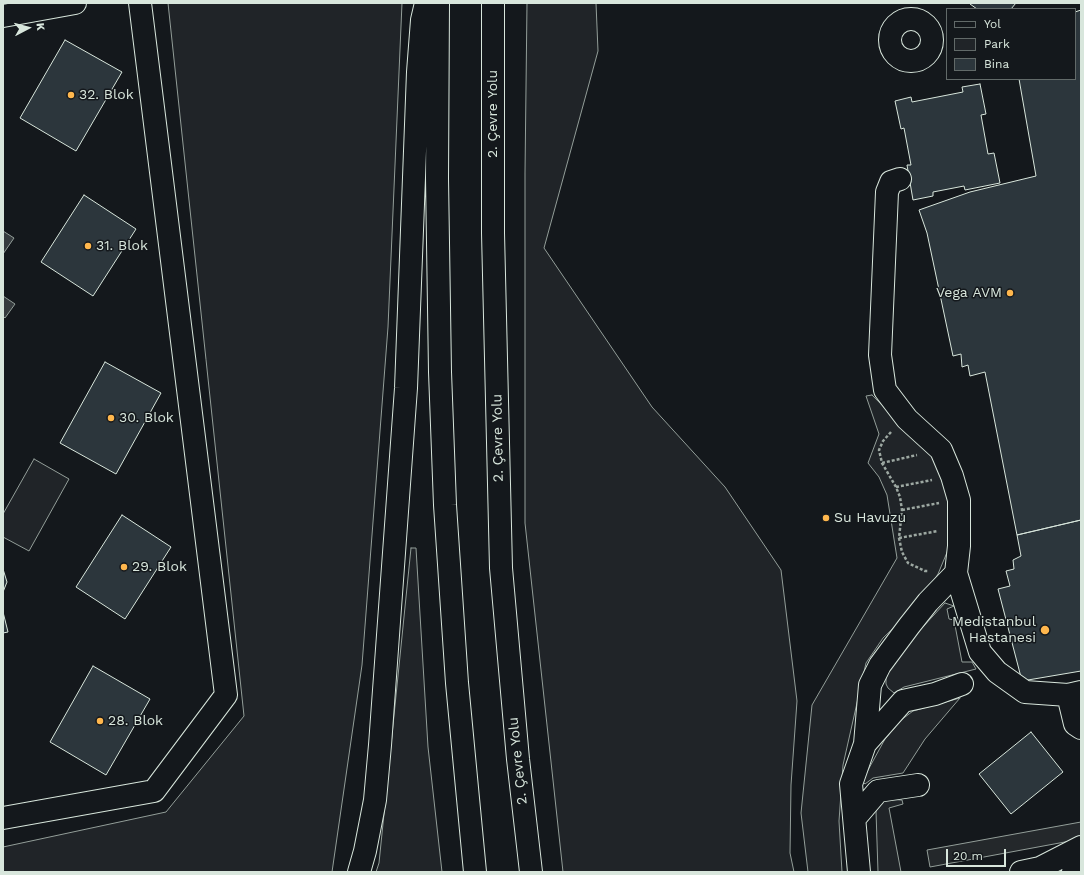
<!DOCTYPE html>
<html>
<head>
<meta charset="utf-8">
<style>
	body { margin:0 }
	#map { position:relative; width:1084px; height:875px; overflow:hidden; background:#14181c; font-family:"Work Sans",sans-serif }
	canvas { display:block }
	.frame { position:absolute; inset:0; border:4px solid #d8e6dc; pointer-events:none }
	.legend { position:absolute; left:946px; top:8px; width:130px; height:72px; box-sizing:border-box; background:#14181c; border:1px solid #626a69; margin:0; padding:5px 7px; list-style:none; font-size:12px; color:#d8e6dc }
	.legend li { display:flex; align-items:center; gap:8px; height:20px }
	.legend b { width:20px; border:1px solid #626a69 }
	.north { position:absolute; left:8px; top:8px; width:40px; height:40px; -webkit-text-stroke:3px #14181c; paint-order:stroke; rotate:84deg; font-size:11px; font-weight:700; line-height:16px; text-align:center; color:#d8e6dc }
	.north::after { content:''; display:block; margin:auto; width:14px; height:18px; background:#d8e6dc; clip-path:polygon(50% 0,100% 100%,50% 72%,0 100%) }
	.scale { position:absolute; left:946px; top:849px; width:60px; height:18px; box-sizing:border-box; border:2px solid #d8e6dc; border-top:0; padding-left:5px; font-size:12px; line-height:14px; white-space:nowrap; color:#d8e6dc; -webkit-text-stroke:3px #14181c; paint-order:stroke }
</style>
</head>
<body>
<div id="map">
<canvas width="1084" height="875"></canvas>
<div class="frame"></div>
<ul class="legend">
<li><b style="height:5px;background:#14181c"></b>Yol</li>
<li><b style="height:11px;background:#202428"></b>Park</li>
<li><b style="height:11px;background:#2c363c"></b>Bina</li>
</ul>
<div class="north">K</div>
<div class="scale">20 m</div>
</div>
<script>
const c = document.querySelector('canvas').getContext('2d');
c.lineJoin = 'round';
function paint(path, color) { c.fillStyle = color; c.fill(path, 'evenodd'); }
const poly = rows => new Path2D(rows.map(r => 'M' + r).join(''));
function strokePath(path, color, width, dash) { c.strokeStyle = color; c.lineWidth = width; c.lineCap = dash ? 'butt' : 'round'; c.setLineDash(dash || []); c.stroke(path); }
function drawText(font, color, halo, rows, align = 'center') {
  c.font = font + ' "Work Sans",sans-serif'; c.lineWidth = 3; c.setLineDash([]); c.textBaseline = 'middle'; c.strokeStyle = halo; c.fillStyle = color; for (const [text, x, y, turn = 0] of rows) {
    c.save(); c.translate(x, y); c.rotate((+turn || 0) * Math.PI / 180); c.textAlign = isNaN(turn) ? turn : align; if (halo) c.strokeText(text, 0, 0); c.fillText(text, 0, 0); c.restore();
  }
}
const green = poly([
	[168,3,402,3,388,327,362,665,332,872,3,872,3,847,166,812,244,716,168,3],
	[527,3,596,3,598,51,544,248,652,407,725,487,781,570,797,701,791,785,790,853,794,872,563,872,525,523,525,173,527,3],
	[872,395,932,456,941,470,949,505,950,525,948,550,938,574,925,594,908,614,883,638,866,663,843,765,839,821,842,872,808,872,801,813,812,705,897,558,887,495,879,477,868,463,879,434,866,396,872,395],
	[34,459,69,479,29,551,3,537,3,514,34,459],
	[411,548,416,548,428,747,442,872,376,872,379,863,411,548],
	[945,603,954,606,947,609,949,619,954,620,962,662,972,662,976,669,904,687,894,693,888,688,886,684,886,678,896,656,945,603],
	[960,698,925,739,903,773,873,778,865,784,862,781,885,739,901,720,913,711,960,698],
	[883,799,902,800,903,804,889,808,901,872,878,872,876,811,883,799]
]);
const parking = poly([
	[1081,822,1081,839,930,867,927,850,1081,822]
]);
const water = poly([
	[3,231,14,238,3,254,3,231],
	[3,296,15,304,5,318,3,316,3,296]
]);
const building = poly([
	[971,3,1016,3,1011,9,977,9,970,4,971,3],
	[1081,10,1081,520,1017,535,985,372,970,376,968,365,962,367,961,354,953,356,927,233,919,210,970,192,1036,176,1019,79,1075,79,1075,12,1081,10],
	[65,40,122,72,76,151,20,118,65,40],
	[980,84,986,114,981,115,988,154,994,153,1000,183,965,190,964,186,933,192,933,196,913,200,907,165,911,165,904,128,901,129,895,101,911,97,912,102,963,92,962,87,980,84],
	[84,195,136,229,93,296,41,262,84,195],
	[105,362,161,393,116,474,60,443,105,362],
	[122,515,171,547,125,619,76,587,122,515],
	[1081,520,1081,671,1022,681,998,589,1010,586,1006,571,1014,569,1013,560,1021,556,1017,535,1081,520],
	[3,569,7,582,3,592,3,569],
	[3,612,8,632,3,633,3,612],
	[93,666,150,699,106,775,50,742,93,666],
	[1031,732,1063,772,1011,814,979,774,1031,732]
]);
const path = poly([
	[891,432,883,441,879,450,882,463,896,487,900,497,902,510,899,538,902,552,908,563,925,571,929,571],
	[882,463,917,455],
	[896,487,932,480],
	[902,510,939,503],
	[899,538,938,531]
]);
const minor = poly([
	[3,16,75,3],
	'890 40a21 21 0 1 1 42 0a21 21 0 1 1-42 0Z',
	[900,179,891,182,887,192,880,355,885,390,907,419,941,450,952,476,959,500,959,546,956,573,980,652,997,672,1025,692,1068,695,1081,692],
	[1068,695,1075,724,1081,728],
	[865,744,903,701,935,694,962,684],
	[3,818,154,791,226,695,140,3],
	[855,818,878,791,918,785],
	[859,872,851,784,865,744,870,685,880,665,909,626,928,602,956,573],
	[1021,872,1040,868,1081,847],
	[1073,872,1081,868]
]);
const highway = poly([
	[438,3,437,178,440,372,445,505,457,683,475,872],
	[493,3,493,233,501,568,518,759,531,872],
	[359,872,365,851,375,800,380,745,406,388,418,72,422,20,426,3]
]);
const markers = [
	[71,95,4,"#ffb74d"],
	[88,246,4,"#ffb74d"],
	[1010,293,4,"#ffb74d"],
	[111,418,4,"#ffb74d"],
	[826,518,4,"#ffb74d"],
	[124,567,4,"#ffb74d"],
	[1045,630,5,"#ffb74d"],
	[100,721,4,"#ffb74d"]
];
const poiNames = [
	["32. Blok",79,95],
	["31. Blok",96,246],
	["Vega AVM",1002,293,"right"],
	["30. Blok",119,418],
	["Su Havuzu",834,518],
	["29. Blok",132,567],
	["Medistanbul",1036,622,"right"],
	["Hastanesi",1036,638,"right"],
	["28. Blok",108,721]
];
const streetNames = [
	["2. Çevre Yolu",493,114,-90],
	["2. Çevre Yolu",498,438,-91],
	["2. Çevre Yolu",518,761,-96]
];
paint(green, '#202428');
strokePath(green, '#939e99', 1);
paint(parking, '#24282b');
strokePath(parking, '#939e99', 1);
paint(water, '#363b3e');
strokePath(water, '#939e99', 1);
paint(building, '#2c363c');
strokePath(building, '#d8e6dc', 1);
strokePath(minor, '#d8e6dc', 24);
strokePath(highway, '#d8e6dc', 24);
strokePath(path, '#9da8a2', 2.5, [3, 2]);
strokePath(minor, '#14181c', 22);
strokePath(highway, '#14181c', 22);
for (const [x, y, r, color] of markers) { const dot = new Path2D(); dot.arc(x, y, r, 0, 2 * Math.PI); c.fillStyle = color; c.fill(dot); strokePath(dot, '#14181c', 1.5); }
drawText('14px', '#d8e6dc', '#14181c', poiNames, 'left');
drawText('14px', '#d8e6dc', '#14181c', streetNames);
</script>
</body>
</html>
